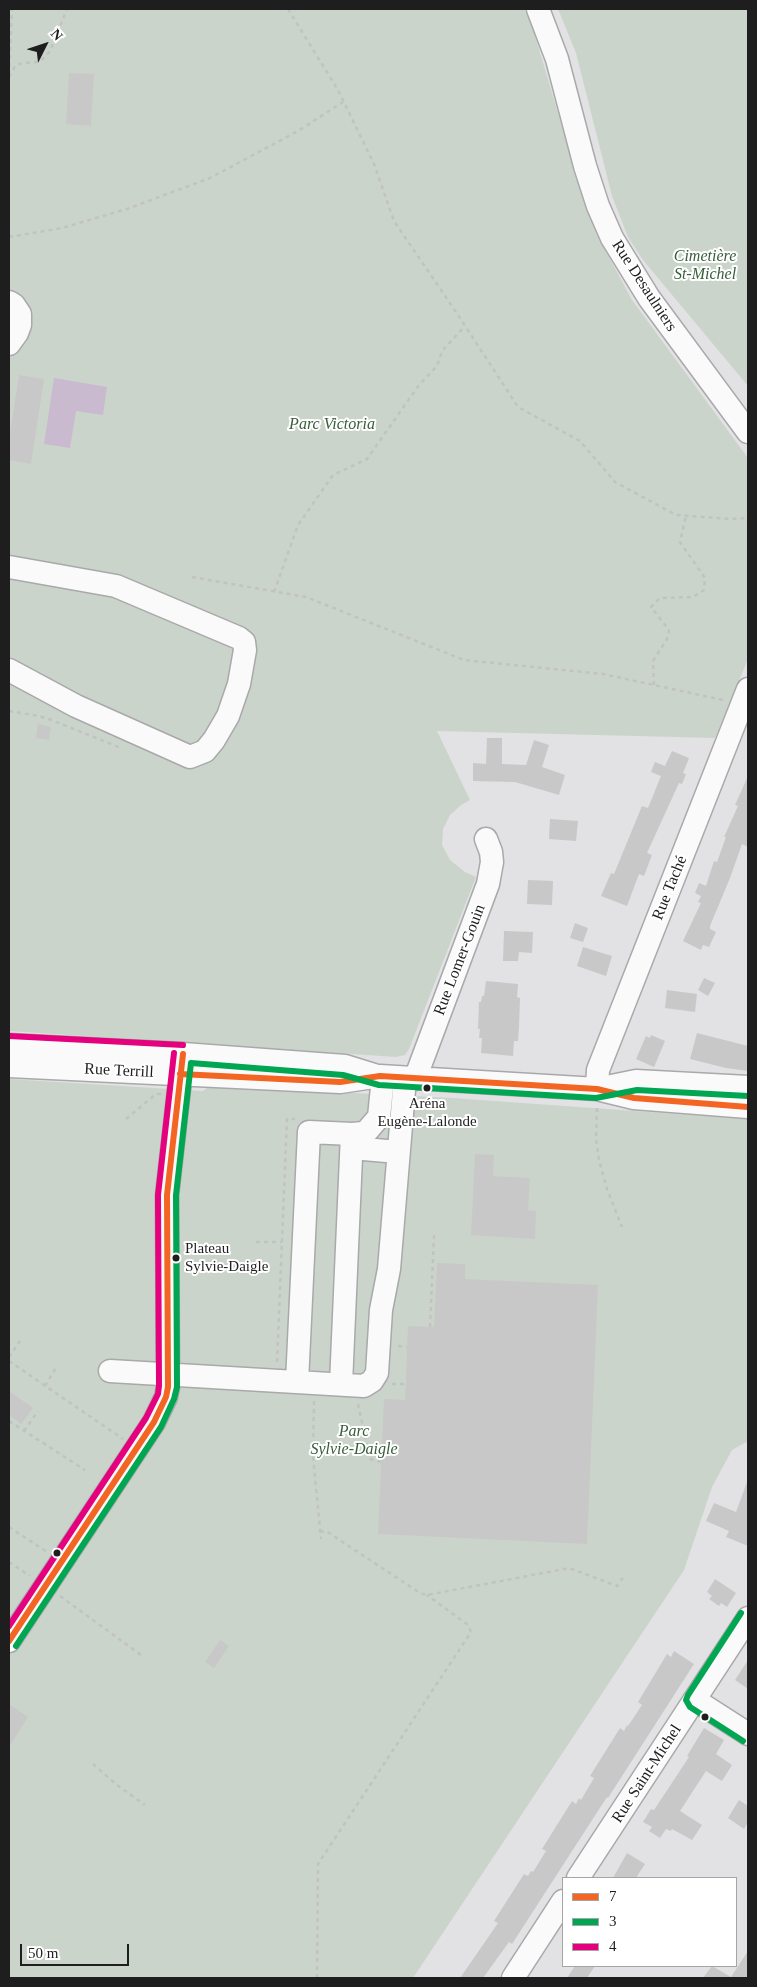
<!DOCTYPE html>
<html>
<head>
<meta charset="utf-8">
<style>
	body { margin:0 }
	#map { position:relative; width:757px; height:1987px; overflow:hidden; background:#e2e1e3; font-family:Georgia,serif }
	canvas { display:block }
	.frame { position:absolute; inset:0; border:10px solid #1f1e1f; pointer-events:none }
	.legend { position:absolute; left:562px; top:1877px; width:175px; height:90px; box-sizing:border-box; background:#fff; border:1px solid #a5a5a5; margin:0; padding:6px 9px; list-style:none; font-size:15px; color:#1f1e1f }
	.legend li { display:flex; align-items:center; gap:10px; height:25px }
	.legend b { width:25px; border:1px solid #a5a5a5 }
	.north { position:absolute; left:20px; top:20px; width:50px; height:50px; -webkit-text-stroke:4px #fff; paint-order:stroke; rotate:49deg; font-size:14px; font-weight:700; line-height:20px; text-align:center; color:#1f1e1f }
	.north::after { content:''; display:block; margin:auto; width:18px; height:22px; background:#1f1e1f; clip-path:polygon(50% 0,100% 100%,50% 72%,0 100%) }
	.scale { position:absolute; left:20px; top:1944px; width:109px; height:22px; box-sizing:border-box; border:2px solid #1f1e1f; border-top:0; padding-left:6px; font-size:15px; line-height:18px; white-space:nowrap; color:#1f1e1f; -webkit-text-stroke:4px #fff; paint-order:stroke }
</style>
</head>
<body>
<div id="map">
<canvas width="757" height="1987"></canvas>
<div class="frame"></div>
<ul class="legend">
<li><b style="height:6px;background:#f26522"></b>7</li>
<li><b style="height:6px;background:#00a651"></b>3</li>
<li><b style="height:6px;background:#e5007d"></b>4</li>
</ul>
<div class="north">N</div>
<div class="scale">50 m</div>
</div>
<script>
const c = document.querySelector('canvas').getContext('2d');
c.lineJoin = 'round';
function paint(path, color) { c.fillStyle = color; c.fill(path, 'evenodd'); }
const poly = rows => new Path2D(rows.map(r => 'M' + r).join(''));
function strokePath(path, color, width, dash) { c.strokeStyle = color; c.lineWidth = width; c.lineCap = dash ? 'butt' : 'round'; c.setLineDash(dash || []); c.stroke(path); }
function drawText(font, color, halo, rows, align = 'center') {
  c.font = font + ' Georgia,serif'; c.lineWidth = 4; c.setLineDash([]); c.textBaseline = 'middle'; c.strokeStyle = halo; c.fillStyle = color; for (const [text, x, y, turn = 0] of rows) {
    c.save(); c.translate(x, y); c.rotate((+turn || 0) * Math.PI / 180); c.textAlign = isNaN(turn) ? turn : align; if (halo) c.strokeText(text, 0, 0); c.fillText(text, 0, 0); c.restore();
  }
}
const green = poly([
	[9,9,524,9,531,22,571,157,596,233,632,300,748,458,748,659,715,738,437,731,470,800,461,805,450,815,443,829,442,845,450,860,465,872,476,877,409,1049,405,1055,396,1057,9,1031],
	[558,9,748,9,748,386,643,260,628,237,612,196,576,53],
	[9,1079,203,1091,209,1086,214,1086,452,1098,748,1119,748,1441,732,1450,712,1487,684,1570,413,1978,9,1978]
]);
const water = poly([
	[54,378,107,387,103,415,76,411,70,448,44,444]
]);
const building = poly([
	[69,73,94,74,91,126,66,124],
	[19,375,44,379,31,464,9,460,9,440],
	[38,724,51,727,49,740,36,738],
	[487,738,502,738,502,764,526,765,534,740,549,745,542,767,565,775,559,795,515,782,473,781,473,763,486,764],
	[672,751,689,758,683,773,686,774,682,784,679,783,647,853,652,855,644,876,639,874,627,906,601,896,611,873,614,874,642,806,648,808,661,776,651,772,655,762,665,766],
	[748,776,748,847,742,844,730,878,710,926,710,929,716,932,709,947,703,945,701,950,683,941,701,903,698,902,701,896,695,893,699,883,706,886,714,861,717,862,726,837,724,837,738,806,735,805],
	[550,819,578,821,576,841,549,839],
	[528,880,553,881,552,905,527,904],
	[575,923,588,928,583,942,570,938],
	[504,931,533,932,532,953,519,952,518,961,503,961],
	[583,947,612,956,606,976,577,966],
	[704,978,715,983,708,996,698,990],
	[486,981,518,984,517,997,520,998,519,1027,518,1041,514,1041,513,1056,481,1053,482,1038,479,1038,480,1029,478,1029,479,1002,481,1002,482,996,484,996],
	[667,990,697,994,695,1012,665,1008],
	[697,1033,748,1046,748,1071,726,1068,690,1059],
	[651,1035,665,1041,654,1067,636,1059,646,1036,650,1038],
	[475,1154,494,1155,493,1176,530,1178,528,1210,536,1211,535,1239,471,1235],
	[437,1263,465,1264,465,1279,598,1285,587,1544,378,1534,384,1399,405,1400,408,1326,434,1327],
	[9,1391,33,1408,21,1424,9,1415],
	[747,1482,748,1482,748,1546,726,1537,729,1531,706,1521,714,1503,736,1512],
	[715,1579,736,1593,727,1607,721,1603,719,1606,709,1599,712,1596,707,1592],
	[220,1640,229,1646,214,1668,205,1662],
	[674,1651,694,1664,608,1798,607,1797,512,1944,509,1942,483,1978,460,1978,498,1923,494,1921,524,1874,528,1876,531,1871,533,1872,546,1851,542,1849,572,1801,576,1804,579,1798,581,1800,594,1778,590,1776,620,1728,624,1731,627,1725,628,1726,642,1705,638,1702,667,1654,671,1657],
	[748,1660,748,1689,735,1680],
	[9,1704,28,1717,9,1747],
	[704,1728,724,1740,716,1754,732,1765,722,1781,706,1771,680,1811,702,1825,692,1840,672,1829,671,1831,666,1829,660,1838,649,1831,652,1827,643,1822,651,1809,654,1810,689,1757,687,1756],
	[739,1800,748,1806,748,1822,744,1829,728,1818],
	[627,1853,645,1864,636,1878,613,1878],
	[748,1951,748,1978,703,1978,712,1966,731,1977],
	[575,1966,595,1966,587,1978,567,1978]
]);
const path = poly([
	[288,9,338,90,374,164,394,221,458,315,518,407,580,441,615,482,676,515,732,519,748,518],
	[9,75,12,9],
	[9,77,15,66,22,63,38,62,44,58,50,51,67,9],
	[9,237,62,228,127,209,210,178,298,131,343,102],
	[192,577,306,597,464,660,603,674,723,700],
	[274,592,298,525,333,475,367,459,419,385,437,366,442,351,465,326],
	[654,685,653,661,667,639,669,630,651,607,660,598,693,597,704,590,705,578,680,542,686,516],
	[9,711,39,716,54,721,121,748],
	[597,1108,596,1139,599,1160,607,1189,622,1227],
	[126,1119,156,1094,162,1094],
	[256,1242,282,1242],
	[430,1327,434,1236,432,1234],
	[398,1346,407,1347],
	[9,1357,20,1341],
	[9,1361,123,1439],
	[277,1362,287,1119,295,1119],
	[392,1384,406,1384],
	[45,1386,57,1366],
	[314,1401,313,1456,321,1539],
	[358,1404,370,1459,381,1462],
	[9,1421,85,1470],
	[24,1431,38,1411],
	[9,1527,47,1552],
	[320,1532,326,1531,420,1593,427,1595,569,1568,617,1586,624,1576],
	[9,1562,30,1576],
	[60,1596,141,1655],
	[93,1764,117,1785,145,1805],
	[317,1978,318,1864,471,1632,468,1625,427,1595]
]);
const minor = poly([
	[538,9,557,59,585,166,598,206,612,238,649,298,748,432],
	[9,302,14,305,20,314,20,325,17,333,9,344],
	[9,567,116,586,239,638,244,642,245,650,239,684,228,716,214,740,205,751,190,757,76,706,9,670],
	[9,1045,183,1054,345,1066,374,1075],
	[9,1066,340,1082,380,1076,597,1089,634,1098,748,1107],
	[415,1079,488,884,492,862,491,852,486,839],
	[602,1088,636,1081,748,1087],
	[597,1089,598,1070,748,689],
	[352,1134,363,1133,367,1131,379,1117,383,1077],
	[352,1148,398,1152],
	[110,1371,364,1386,372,1381,377,1373,381,1310,389,1269,405,1078],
	[297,1382,309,1132,352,1134,341,1384],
	[9,1641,154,1422,166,1397,168,1387,167,1195,183,1054],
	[695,1700,748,1734],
	[578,1878,748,1618],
	[513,1978,563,1901]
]);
const bus1 = poly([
	[180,1074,340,1082,380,1076,597,1089,634,1098,748,1107],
	[9,1641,154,1422,166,1397,168,1387,167,1195,183,1054]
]);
const bus2 = poly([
	[741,1613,688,1695,686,1700,690,1707,743,1741],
	[16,1646,161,1427,174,1399,177,1387,176,1195,191,1063,343,1075,379,1085,596,1098,637,1090,748,1096]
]);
const bus3 = poly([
	[9,1036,183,1045],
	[9,1626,146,1418,158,1394,159,1386,158,1195,174,1053]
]);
const markers = [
	[427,1088,4.5,"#1f1e1f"],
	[176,1258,4.5,"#1f1e1f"],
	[57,1553,4.5,"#1f1e1f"],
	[705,1717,4.5,"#1f1e1f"]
];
const busNames = [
	["Aréna",427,1104],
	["Eugène-Lalonde",427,1122],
	["Plateau",185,1249,"left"],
	["Sylvie-Daigle",185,1267,"left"]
];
const parkNames = [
	["Cimetière",705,257],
	["St-Michel",705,275],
	["Parc Victoria",332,425],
	["Parc",354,1432],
	["Sylvie-Daigle",354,1450]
];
const streetNames = [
	["Rue Desaulniers",644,286,57],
	["Rue Taché",670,888,-68],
	["Rue Lomer-Gouin",460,960,-69],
	["Rue Terrill",119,1071,3],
	["Rue Saint-Michel",647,1774,-57]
];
paint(green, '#cbd4cb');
paint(water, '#c9bacf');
paint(building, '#c9c8c9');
strokePath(minor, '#a9a8aa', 25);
strokePath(path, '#c3c2c3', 2.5, [4, 4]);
strokePath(minor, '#fbfafb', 22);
strokePath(bus1, '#f26522', 6);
strokePath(bus2, '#00a651', 6);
strokePath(bus3, '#e5007d', 6);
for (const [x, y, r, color] of markers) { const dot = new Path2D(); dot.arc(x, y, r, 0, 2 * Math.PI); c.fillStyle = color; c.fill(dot); strokePath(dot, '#fff', 2); }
drawText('15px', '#1f1e1f', '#fff', busNames);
drawText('italic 16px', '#375e39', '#fff', parkNames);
drawText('16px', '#1f1e1f', '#fff', streetNames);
</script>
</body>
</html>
